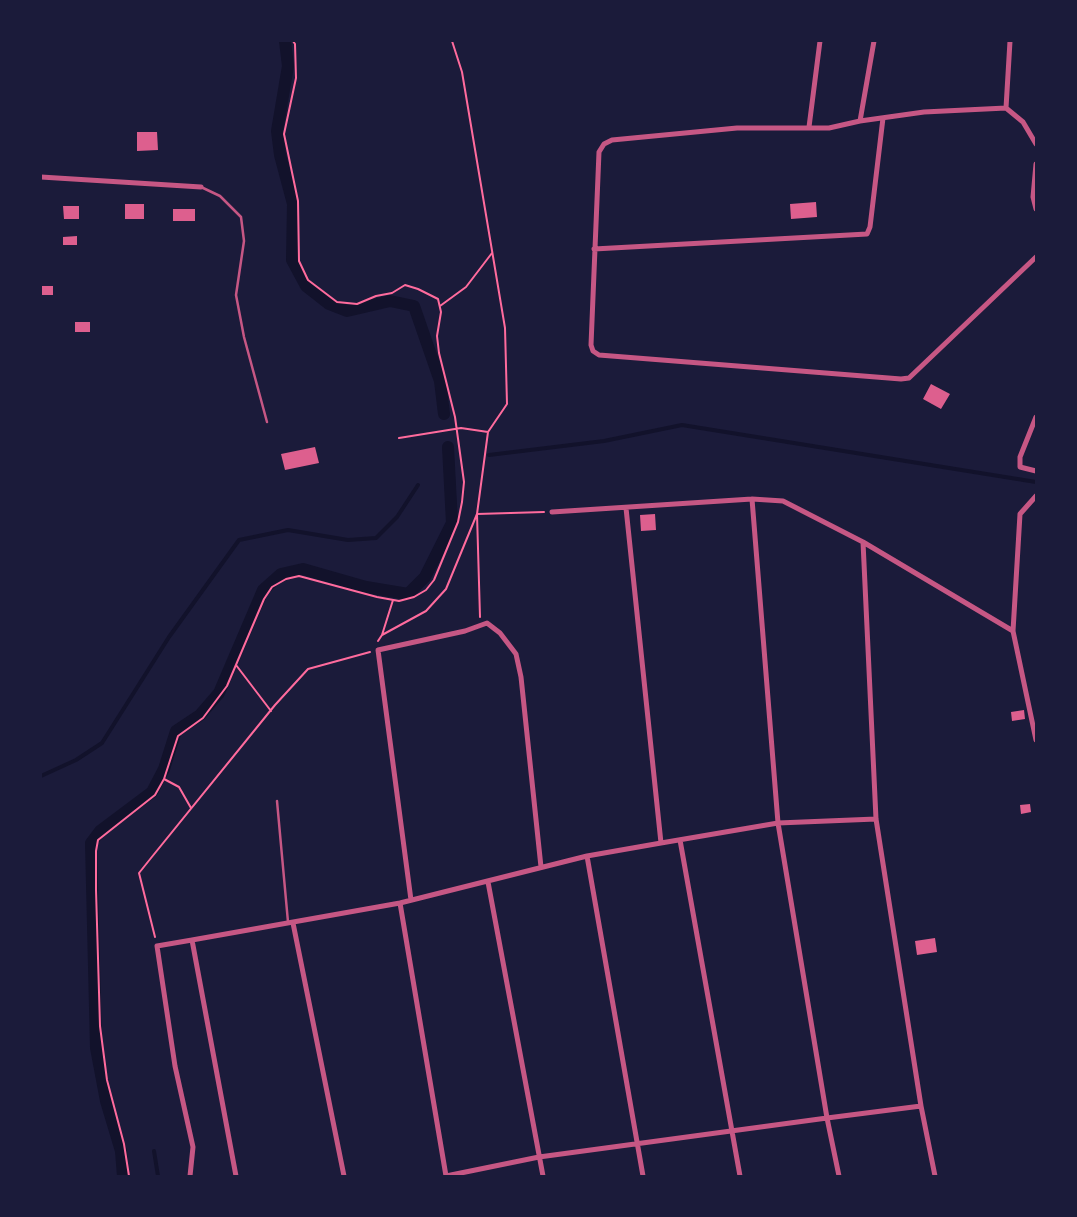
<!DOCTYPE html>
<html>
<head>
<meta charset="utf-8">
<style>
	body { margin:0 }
	#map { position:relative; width:1077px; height:1217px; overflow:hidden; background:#1b1b3a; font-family:Barlow,sans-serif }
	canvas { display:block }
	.frame { position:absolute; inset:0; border:42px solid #1b1b3a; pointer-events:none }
</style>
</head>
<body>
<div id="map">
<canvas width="1077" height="1217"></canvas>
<div class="frame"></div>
</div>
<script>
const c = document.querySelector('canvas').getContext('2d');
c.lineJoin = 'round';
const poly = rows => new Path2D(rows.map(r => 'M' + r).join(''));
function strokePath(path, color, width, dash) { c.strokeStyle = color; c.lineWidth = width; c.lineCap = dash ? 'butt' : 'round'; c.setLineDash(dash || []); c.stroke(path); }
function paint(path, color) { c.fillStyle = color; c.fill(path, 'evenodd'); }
const stream = poly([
	[489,455,604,441,682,425,1036,482],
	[41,776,76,760,102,743,169,637,239,540,288,530,348,540,376,538,397,517,418,485],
	[154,1151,158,1176]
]);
const canal = poly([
	[285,41,288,66,277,131,280,155,293,204,292,260,306,286,329,304,347,311,390,301,414,306,440,381,444,414],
	[123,1176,121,1151,106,1101,96,1048,91,843,100,831,152,792,164,769,176,731,200,715,219,693,263,590,281,574,303,569,366,587,408,594,425,577,452,523,448,447]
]);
const building = poly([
	[137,132,157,132,158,150,137,151],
	[816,202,817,217,791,219,790,204],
	[125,204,144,204,144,219,125,219],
	[63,206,79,206,79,219,64,219],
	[173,209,195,209,195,221,173,221],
	[77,236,77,245,63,245,63,237],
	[41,286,53,286,53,295,41,295],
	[75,322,90,322,90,332,75,332],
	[931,384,950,394,941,409,923,399],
	[315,447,319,463,285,470,281,454],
	[655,514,656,530,641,531,640,515],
	[1024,710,1025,719,1012,721,1011,712],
	[1030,804,1031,812,1021,814,1020,805],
	[935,938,937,952,917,955,915,941]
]);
const path = poly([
	[440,306,466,287,492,253],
	[399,438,461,428,488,432],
	[480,617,477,514,544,512],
	[382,635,393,600],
	[378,641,382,635,426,611,446,589,477,514,488,432,507,404,505,328,462,72,452,41],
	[236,665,271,711],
	[164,779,179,787,191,808],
	[155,937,139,873,151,858,275,705,308,669,370,652],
	[129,1176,124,1144,107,1080,100,1026,96,890,96,851,98,840,155,795,164,779,178,736,203,718,227,686,264,599,272,587,286,579,299,576,377,597,399,601,414,597,426,590,434,580,458,522,462,502,464,482,455,417,439,353,437,336,441,312,438,299,418,289,405,285,392,293,376,296,357,304,337,302,308,280,299,261,298,201,284,134,296,78,295,44,293,41]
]);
const service = poly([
	[201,187,220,196,241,217,244,241,236,295,244,337,267,422],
	[277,801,288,922]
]);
const minor = poly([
	[1010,41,1006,108,924,112,860,121,829,128,737,128,612,140,604,144,599,152,591,345,593,351,599,355,901,379,909,378,1036,257],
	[1006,108,1023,122,1036,144],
	[860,121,874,41],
	[809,127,820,41],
	[1036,164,1033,197,1036,209],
	[41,177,201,187],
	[594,249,867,234,870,227,883,118],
	[1036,417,1020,457,1020,467,1036,471],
	[1036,496,1020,514,1013,631,1036,740],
	[752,499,778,823,827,1118,921,1106,935,1176],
	[626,508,661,843],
	[552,512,752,499,783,501,863,542],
	[680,840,740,1176],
	[587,856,643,1176],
	[488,882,543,1176],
	[411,900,378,650,465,631,487,623,500,633,516,654,521,677,541,867],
	[400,903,446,1176,539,1157,827,1118,839,1176],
	[293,923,344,1176],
	[921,1106,876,819,863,542,1013,631],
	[190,1176,193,1147,175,1066,157,946,192,940],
	[236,1176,192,940,400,903,587,856,661,843,778,823,876,819]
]);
strokePath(stream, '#12122b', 4);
strokePath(canal, '#12122b', 12);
paint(building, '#dd5f8e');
strokePath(path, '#ff6b9d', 2);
strokePath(service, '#c65784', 2.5);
strokePath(minor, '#c65784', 5);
</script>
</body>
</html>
